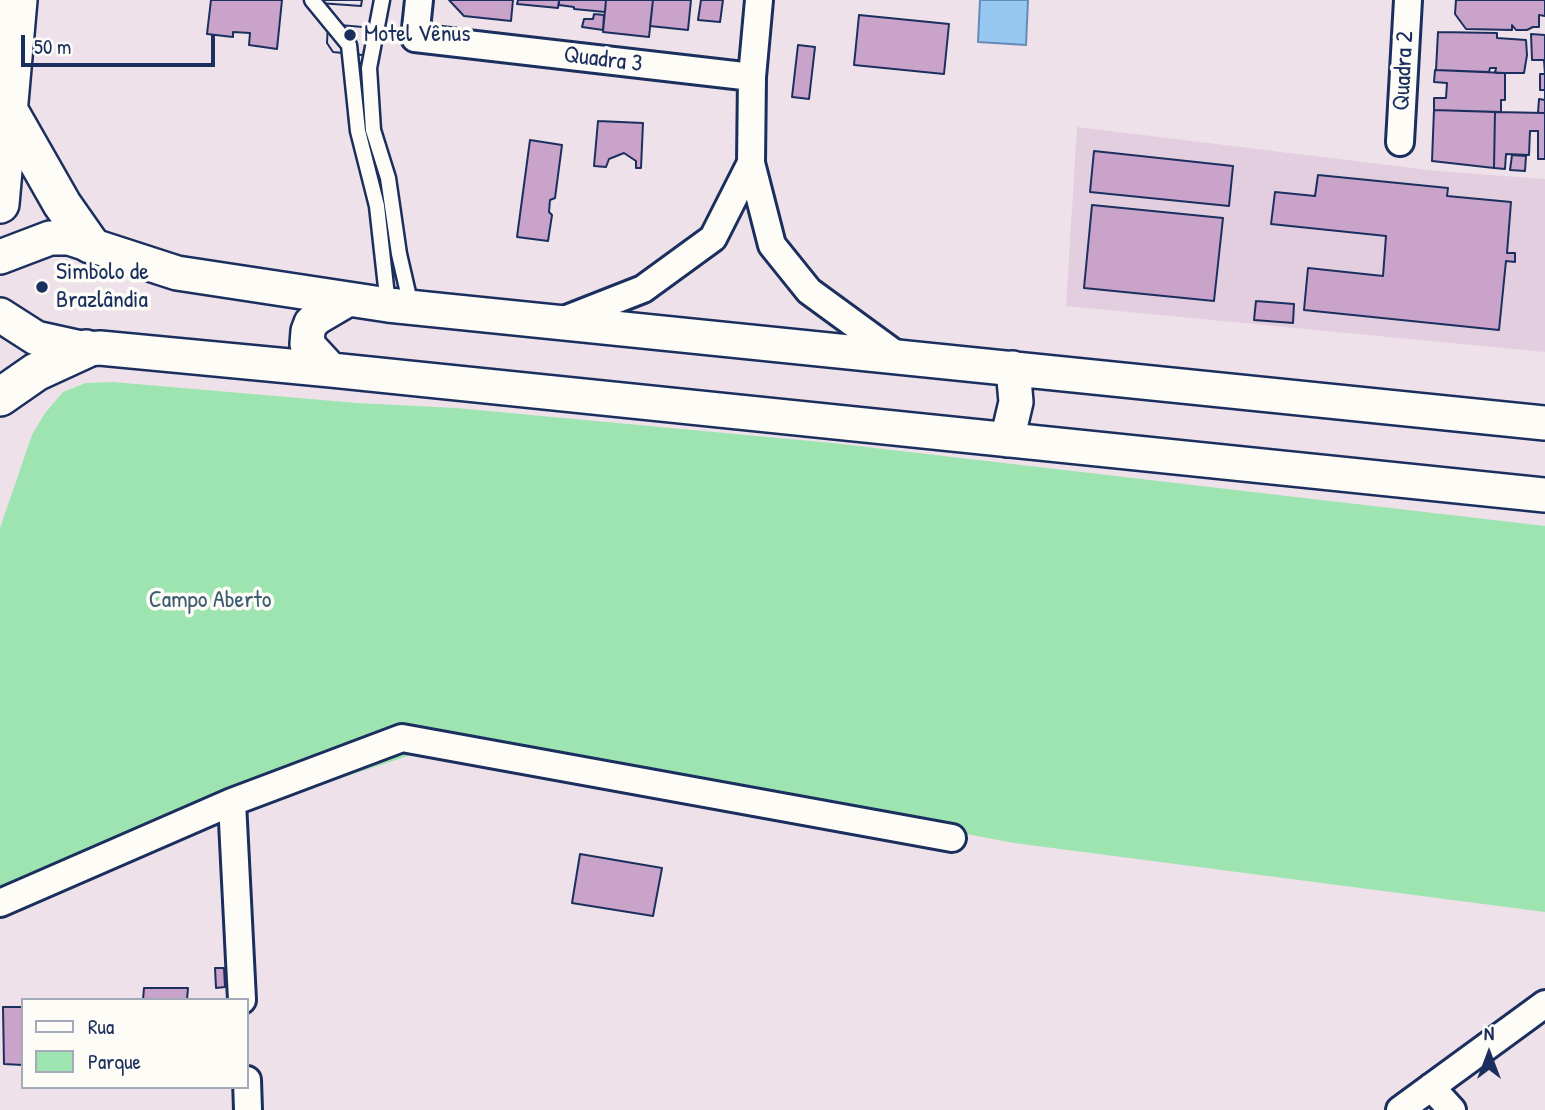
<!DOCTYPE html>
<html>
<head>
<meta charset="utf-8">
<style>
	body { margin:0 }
	#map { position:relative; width:1545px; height:1110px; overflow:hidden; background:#eee1ea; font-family:"Patrick Hand",sans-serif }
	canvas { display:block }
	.legend { position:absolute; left:21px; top:998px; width:228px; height:91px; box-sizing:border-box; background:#fdfcf7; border:2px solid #a3aaba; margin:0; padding:9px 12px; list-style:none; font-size:21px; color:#1b2f5e }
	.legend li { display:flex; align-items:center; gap:14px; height:35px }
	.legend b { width:35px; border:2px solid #a3aaba }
	.north { position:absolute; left:1454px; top:1019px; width:70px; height:70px; -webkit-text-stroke:5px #fdfcf7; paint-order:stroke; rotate:0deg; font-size:19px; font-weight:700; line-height:28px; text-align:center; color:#1b2f5e }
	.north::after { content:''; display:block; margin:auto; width:24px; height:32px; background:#1b2f5e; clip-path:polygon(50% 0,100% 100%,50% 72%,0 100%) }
	.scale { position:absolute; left:21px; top:35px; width:194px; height:32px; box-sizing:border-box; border:4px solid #1b2f5e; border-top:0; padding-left:9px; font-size:21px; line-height:24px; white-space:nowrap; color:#1b2f5e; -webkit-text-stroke:5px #fdfcf7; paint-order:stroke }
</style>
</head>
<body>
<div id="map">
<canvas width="1545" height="1110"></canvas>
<ul class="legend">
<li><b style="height:9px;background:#fdfcf7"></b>Rua</li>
<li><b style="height:19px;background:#9ee4b0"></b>Parque</li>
</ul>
<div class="north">N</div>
<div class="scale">50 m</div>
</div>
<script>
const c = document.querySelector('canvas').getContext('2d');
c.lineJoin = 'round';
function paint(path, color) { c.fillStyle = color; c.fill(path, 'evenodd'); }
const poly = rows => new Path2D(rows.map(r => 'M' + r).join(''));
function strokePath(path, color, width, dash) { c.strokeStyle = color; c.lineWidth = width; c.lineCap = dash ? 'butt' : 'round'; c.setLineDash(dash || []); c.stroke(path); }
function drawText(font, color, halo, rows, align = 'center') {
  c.font = font + ' "Patrick Hand",sans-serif'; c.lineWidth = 7; c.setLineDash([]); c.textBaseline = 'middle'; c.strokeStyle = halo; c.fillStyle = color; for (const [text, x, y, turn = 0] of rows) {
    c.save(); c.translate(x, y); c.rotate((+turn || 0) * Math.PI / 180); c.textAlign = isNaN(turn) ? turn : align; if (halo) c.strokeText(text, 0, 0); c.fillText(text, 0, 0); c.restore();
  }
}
const built = poly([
	[1077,127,1437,171,1545,179,1545,352,1066,306]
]);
const green = poly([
	[113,382,357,403,456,408,832,443,1545,526,1545,912,1014,843,463,738,0,890,0,528,32,435,45,413,63,392,86,383]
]);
const water = poly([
	[980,0,1028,0,1026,45,978,42,980,0]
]);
const building = poly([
	[211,0,282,0,277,49,249,45,250,33,233,32,233,37,207,34,211,0],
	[319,0,362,0,361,6,319,3,319,0],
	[319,0,362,0,361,6,319,3,319,0],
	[449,0,513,0,511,21,464,16,449,0],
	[518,0,559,0,558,8,517,4,518,0],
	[559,0,606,0,605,12,574,9,574,7,559,5,559,0],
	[606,0,653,0,649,37,603,32,606,0],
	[653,0,691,0,688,30,650,26,653,0],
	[701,0,723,0,720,22,698,20,701,0],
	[1456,0,1545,0,1545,16,1539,15,1539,27,1533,27,1527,30,1516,30,1512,25,1512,30,1466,29,1455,14,1456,0],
	[594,14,604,15,603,30,582,27,584,19,593,19,594,14],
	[859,15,949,24,944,74,854,65,859,15],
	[328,24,374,28,372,56,333,52,327,43,328,24],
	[328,24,374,28,372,56,333,52,327,43,328,24],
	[1438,32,1497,33,1497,38,1526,40,1527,55,1524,73,1495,73,1496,68,1490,68,1489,72,1436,70,1438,32],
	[1531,34,1545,35,1545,74,1544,60,1532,60,1531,34],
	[798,45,815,47,809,99,792,97,798,45],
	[1435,70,1505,73,1505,100,1501,100,1501,112,1434,110,1434,98,1446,98,1447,83,1434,82,1435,70],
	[1540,74,1545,74,1545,113,1538,113,1539,99,1545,100,1545,90,1540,90,1540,74],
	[1434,110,1495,112,1494,168,1432,161,1434,110],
	[1495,112,1545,113,1545,159,1538,159,1538,131,1530,131,1529,155,1506,154,1505,169,1494,168,1495,112],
	[598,121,643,123,641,168,636,168,636,161,624,153,609,159,606,167,594,166,598,121],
	[530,140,562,145,555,198,550,200,549,212,552,215,548,241,517,237,530,140],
	[1094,151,1233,166,1229,206,1090,192,1094,151],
	[1512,155,1526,156,1525,171,1510,170,1512,155],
	[1318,175,1448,188,1447,196,1511,202,1507,253,1515,253,1515,262,1506,261,1499,330,1304,310,1308,268,1383,276,1386,236,1271,224,1275,192,1315,196,1318,175],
	[1092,205,1223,218,1214,301,1084,288,1092,205],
	[1256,301,1294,304,1293,323,1254,320,1256,301],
	[580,854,662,868,653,916,572,903,580,854],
	[215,968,224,968,225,987,216,988,215,968],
	[144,988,188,988,187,1000,143,1000,144,988],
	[3,1007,23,1007,23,1065,4,1064,3,1007]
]);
const service = poly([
	[312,0,349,45,358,131,377,206,388,305],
	[382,0,369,68,373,130,388,178,399,254,411,306]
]);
const minor = poly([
	[419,0,415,38,752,77],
	[759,0,752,77,751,163,772,245,809,291,898,356],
	[1400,142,1408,0],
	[559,322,643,289,713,238,751,163],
	[232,802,242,1000],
	[0,903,232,802,402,738,952,838],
	[247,1080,248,1110],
	[1431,1087,1452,1110],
	[1400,1110,1545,1004]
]);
const tertiary = poly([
	[0,257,50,238,69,238,177,273,388,305,1545,423],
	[0,315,36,338,86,349,100,348,331,370,1545,495],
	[331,370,307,344,308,331,311,323,318,317,347,300],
	[1007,440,1016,402,1013,368]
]);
const secondary = poly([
	[9,111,62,204,90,244],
	[0,204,18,0],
	[0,397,36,372,86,349]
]);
const markers = [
	[350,35,7,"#1b2f5e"],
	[42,287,7,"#1b2f5e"]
];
const poiNames = [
	["Motel Vênus",364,35],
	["Simbolo de",56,273],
	["Brazlândia",56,301]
];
const streetNames = [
	["Quadra 3",603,60,7],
	["Quadra 2",1404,71,-87]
];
const parkNames = [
	["Campo Aberto",210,601]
];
paint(built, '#e3cee0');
paint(green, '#9ee4b0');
paint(water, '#96c8f2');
strokePath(water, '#658bb7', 2);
paint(building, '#caa3ca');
strokePath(building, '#1b2f5e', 2);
strokePath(service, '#1b2f5e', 19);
strokePath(minor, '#1b2f5e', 32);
strokePath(tertiary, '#1b2f5e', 38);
strokePath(secondary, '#1b2f5e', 42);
strokePath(service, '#fdfcf7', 14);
strokePath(minor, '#fdfcf7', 26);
strokePath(tertiary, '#fdfcf7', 33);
strokePath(secondary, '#fdfcf7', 37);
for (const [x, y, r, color] of markers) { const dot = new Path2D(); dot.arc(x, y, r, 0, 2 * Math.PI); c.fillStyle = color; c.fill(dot); strokePath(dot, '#fdfcf7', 2.5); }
drawText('24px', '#1b2f5e', '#fdfcf7', poiNames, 'left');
drawText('24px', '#1b2f5e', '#fdfcf7', streetNames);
drawText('24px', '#3c5c72', '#fdfcf7', parkNames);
</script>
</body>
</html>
